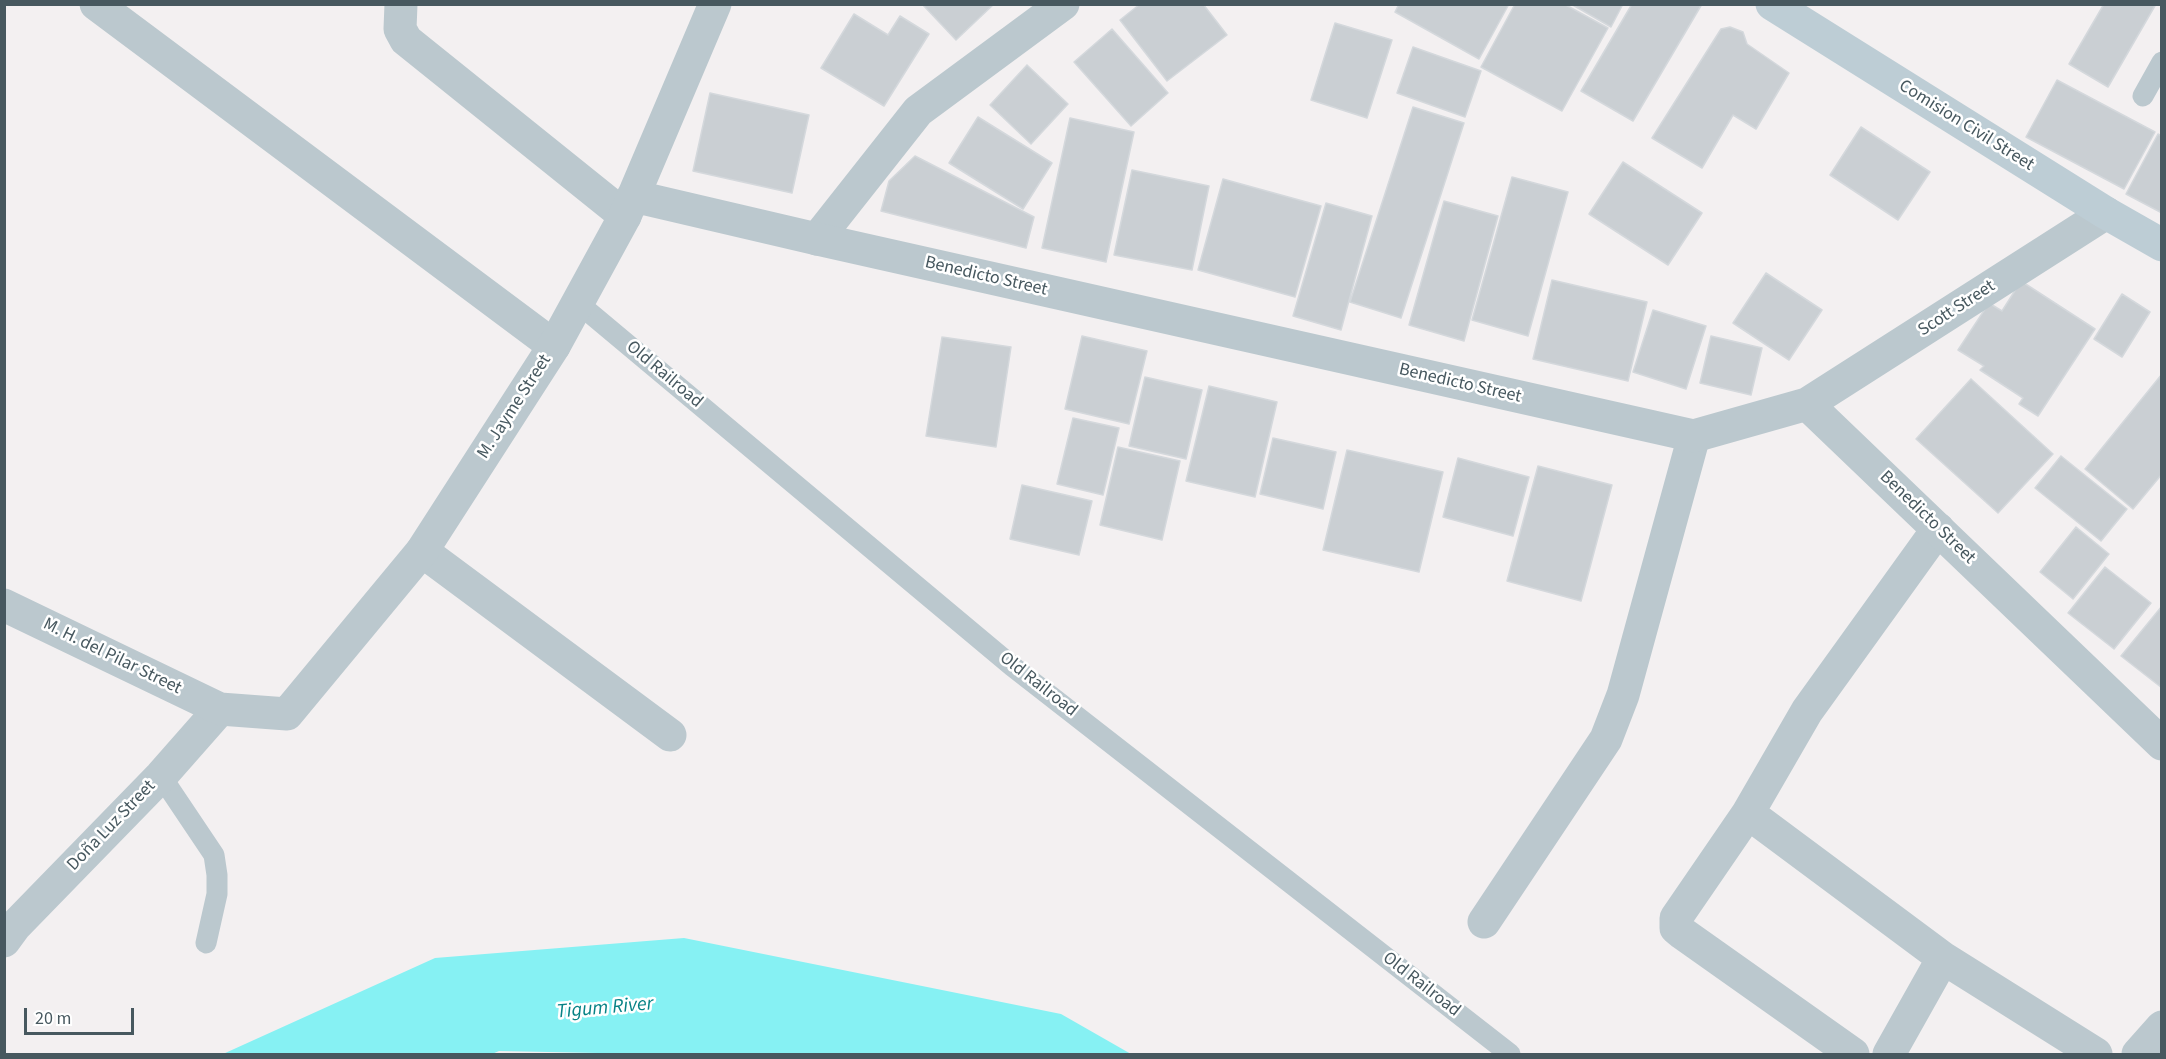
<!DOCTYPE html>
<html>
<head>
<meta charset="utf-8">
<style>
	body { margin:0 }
	#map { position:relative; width:2166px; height:1059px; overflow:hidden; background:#f3f0f1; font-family:"Source Sans 3",sans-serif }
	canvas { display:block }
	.frame { position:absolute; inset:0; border:6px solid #47585f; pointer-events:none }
	.scale { position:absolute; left:24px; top:1008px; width:110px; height:27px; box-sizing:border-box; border:3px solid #47585f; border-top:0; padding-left:8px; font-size:18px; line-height:21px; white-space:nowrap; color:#47585f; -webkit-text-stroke:4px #fff; paint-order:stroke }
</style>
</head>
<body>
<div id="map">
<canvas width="2166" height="1059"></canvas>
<div class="frame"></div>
<div class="scale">20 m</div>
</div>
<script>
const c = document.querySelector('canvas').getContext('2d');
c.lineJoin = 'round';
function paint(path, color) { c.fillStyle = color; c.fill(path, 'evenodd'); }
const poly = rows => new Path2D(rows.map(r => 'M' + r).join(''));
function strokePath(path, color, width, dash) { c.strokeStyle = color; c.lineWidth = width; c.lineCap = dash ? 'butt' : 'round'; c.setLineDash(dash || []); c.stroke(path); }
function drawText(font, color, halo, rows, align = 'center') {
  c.font = font + ' "Source Sans 3",sans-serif'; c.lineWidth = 5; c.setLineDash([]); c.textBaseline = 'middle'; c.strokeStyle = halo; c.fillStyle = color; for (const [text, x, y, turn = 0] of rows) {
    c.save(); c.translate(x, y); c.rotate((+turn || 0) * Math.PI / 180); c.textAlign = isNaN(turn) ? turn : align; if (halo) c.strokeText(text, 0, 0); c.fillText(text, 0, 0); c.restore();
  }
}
const water = poly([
	[684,938,1061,1014,1131,1054,647,1054,499,1051,492,1054,223,1054,435,958]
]);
const building = poly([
	[922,4,994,4,956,40,922,4],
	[1140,4,1203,4,1227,35,1167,81,1120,20,1140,4],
	[1399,4,1509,4,1479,59,1395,12,1399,4],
	[1515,4,1564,4,1608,28,1562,111,1481,67,1515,4],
	[1571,4,1623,4,1611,27,1571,4],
	[1632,4,1702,4,1633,121,1581,91,1632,4],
	[2104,4,2156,4,2108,87,2069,64,2104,4],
	[854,14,888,35,900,16,929,34,884,106,821,68,854,14],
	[1335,23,1392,40,1367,118,1311,100,1335,23],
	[1730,27,1743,32,1747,44,1789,73,1756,129,1733,115,1702,168,1652,138,1721,29,1730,27],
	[1112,29,1168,93,1131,126,1074,62,1112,29],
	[1413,47,1481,71,1465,117,1397,93,1413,47],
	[1027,65,1068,104,1031,144,990,105,1027,65],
	[2057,80,2155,132,2124,189,2026,137,2057,80],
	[710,93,809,115,792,193,693,171,710,93],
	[1413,107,1464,123,1401,318,1350,302,1413,107],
	[978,117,1052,163,1023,209,949,163,978,117],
	[1070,118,1134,132,1106,262,1042,248,1070,118],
	[1861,127,1930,172,1898,220,1830,175,1861,127],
	[2158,134,2162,136,2162,213,2126,194,2158,134],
	[915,156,1034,217,1026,248,881,211,889,181,915,156],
	[1623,162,1702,213,1668,265,1589,214,1623,162],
	[1132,170,1209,186,1192,270,1114,255,1132,170],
	[1512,177,1568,192,1528,336,1472,320,1512,177],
	[1223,179,1321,206,1295,297,1198,270,1223,179],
	[1444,201,1498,216,1464,341,1409,325,1444,201],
	[1326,203,1372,216,1341,330,1293,316,1326,203],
	[1766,273,1822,310,1789,360,1733,323,1766,273],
	[1552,280,1647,302,1628,381,1533,359,1552,280],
	[2021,281,2095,329,2038,416,2019,404,2023,398,1980,370,1984,366,1958,350,1989,303,2002,311,2021,281],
	[2122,294,2150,312,2122,357,2094,339,2122,294],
	[1653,310,1706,326,1686,389,1633,372,1653,310],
	[1082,336,1147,351,1129,424,1065,409,1082,336],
	[1711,336,1762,348,1751,395,1700,383,1711,336],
	[942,337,1011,347,996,447,926,436,942,337],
	[2162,374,2162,474,2133,509,2085,469,2162,374],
	[1145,377,1202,390,1186,459,1129,446,1145,377],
	[1971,379,2053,454,1998,513,1916,439,1971,379],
	[1209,386,1277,402,1255,497,1186,481,1209,386],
	[1073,418,1119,428,1103,495,1057,484,1073,418],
	[1273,438,1336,452,1323,509,1260,494,1273,438],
	[1118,447,1180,461,1162,540,1100,525,1118,447],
	[1347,450,1443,472,1419,572,1323,550,1347,450],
	[2061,456,2127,509,2101,541,2035,488,2061,456],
	[1458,458,1529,477,1513,536,1443,517,1458,458],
	[1538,466,1612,485,1581,601,1507,581,1538,466],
	[1022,485,1092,501,1079,555,1010,539,1022,485],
	[2076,527,2109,554,2073,599,2040,572,2076,527],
	[2105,567,2151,603,2114,649,2068,613,2105,567],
	[2162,606,2162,688,2121,656,2162,606]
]);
const service = poly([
	[2143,96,2162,62],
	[578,303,1012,666,1510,1054],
	[161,776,214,855,217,875,217,894,206,943]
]);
const minor = poly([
	[96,4,554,346],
	[401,4,400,29,406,40,625,216],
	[817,239,918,111,1063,4],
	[422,551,670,735],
	[1748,813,1943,958],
	[1484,922,1606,739,1623,695,1694,436],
	[4,941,15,926,161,776,220,709],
	[1853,1054,1682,933,1676,928,1676,918,1748,813,1807,711,1938,529],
	[1889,1054,1943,958,2096,1054],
	[2138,1054,2162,1027]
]);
const tertiary = poly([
	[633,196,817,239,1694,436,1807,404,2106,213],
	[1807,404,2162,744],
	[4,605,220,709,287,714,422,551,554,346,625,216,715,4]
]);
const secondary = poly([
	[1772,4,2106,213,2162,245]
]);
const streetNames = [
	["Comision Civil Street",1966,126,32],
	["Benedicto Street",986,277,13],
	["Scott Street",1957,309,-33],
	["Old Railroad",664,375,40],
	["Benedicto Street",1460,384,13],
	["M. Jayme Street",515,407,-57],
	["Benedicto Street",1927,518,44],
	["M. H. del Pilar Street",112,657,26],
	["Old Railroad",1038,685,38],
	["Doña Luz Street",112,826,-46],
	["Old Railroad",1421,985,38]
];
const waterNames = [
	["Tigum River",605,1009,-5]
];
paint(water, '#86f1f3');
paint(building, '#cacfd3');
strokePath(building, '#d4d8dc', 1.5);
strokePath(service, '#bbc8ce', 21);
strokePath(minor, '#bbc8ce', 33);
strokePath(tertiary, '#bbc8ce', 33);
strokePath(secondary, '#bdcdd5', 33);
drawText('18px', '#47585f', '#fff', streetNames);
drawText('italic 20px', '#068285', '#fff', waterNames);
</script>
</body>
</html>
